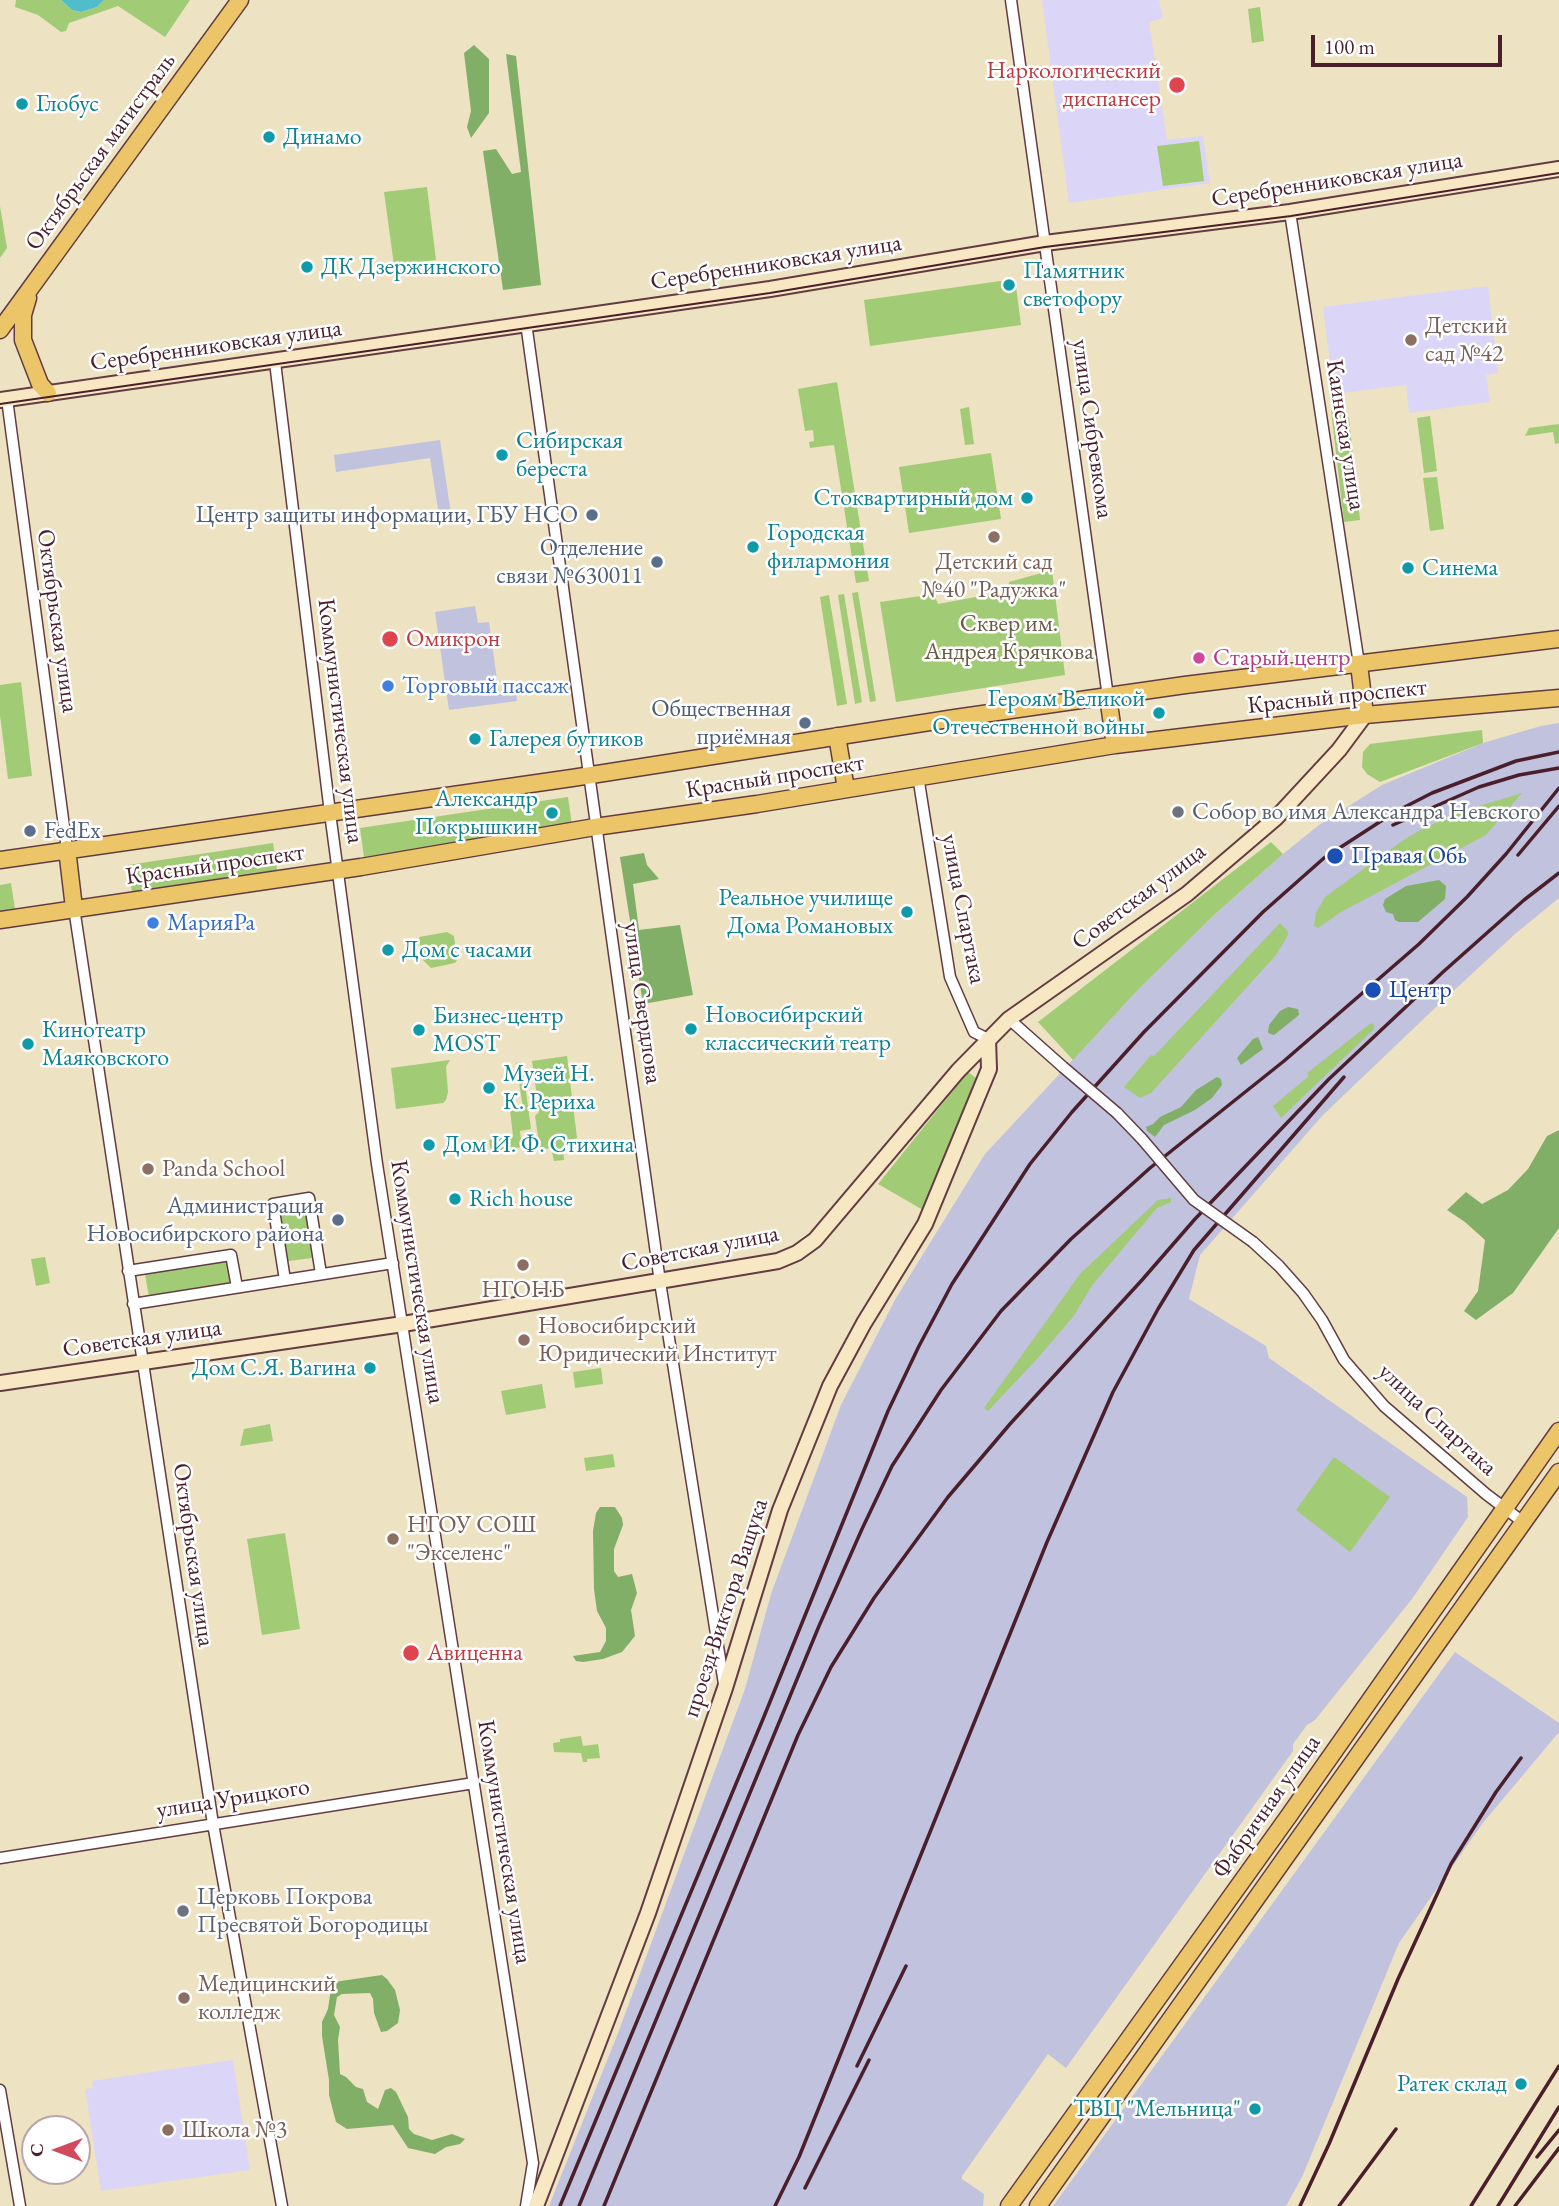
<!DOCTYPE html>
<html>
<head>
<meta charset="utf-8">
<style>
	body { margin:0 }
	#map { position:relative; width:1559px; height:2206px; overflow:hidden; background:#ede2c2; font-family:"EB Garamond",serif }
	canvas { display:block }
	.north { position:absolute; left:21px; top:2115px; width:70px; height:70px; box-sizing:border-box; background:#fff; border:2px solid #b7a5aa; border-radius:50%; rotate:270deg; font-size:19px; font-weight:700; line-height:28px; text-align:center; color:#4a1f2b }
	.north::after { content:''; display:block; margin:auto; width:24px; height:32px; background:#d1495b; clip-path:polygon(50% 0,100% 100%,50% 72%,0 100%) }
	.scale { position:absolute; left:1311px; top:35px; width:191px; height:32px; box-sizing:border-box; border:4px solid #4a1f2b; border-top:0; padding-left:9px; font-size:21px; line-height:24px; white-space:nowrap; color:#4a1f2b; -webkit-text-stroke:5px #fff; paint-order:stroke }
</style>
</head>
<body>
<div id="map">
<canvas width="1559" height="2206"></canvas>
<div class="north">С</div>
<div class="scale">100 m</div>
</div>
<script>
const c = document.querySelector('canvas').getContext('2d');
c.lineJoin = 'round';
function paint(path, color) { c.fillStyle = color; c.fill(path, 'evenodd'); }
const poly = rows => new Path2D(rows.map(r => 'M' + r).join(''));
function strokePath(path, color, width, dash) { c.strokeStyle = color; c.lineWidth = width; c.lineCap = dash ? 'butt' : 'round'; c.setLineDash(dash || []); c.stroke(path); }
function drawText(font, color, halo, rows, align = 'center') {
  c.font = font + ' "EB Garamond",serif'; c.lineWidth = 5; c.setLineDash([]); c.textBaseline = 'middle'; c.strokeStyle = halo; c.fillStyle = color; for (const [text, x, y, turn = 0] of rows) {
    c.save(); c.translate(x, y); c.rotate((+turn || 0) * Math.PI / 180); c.textAlign = isNaN(turn) ? turn : align; if (halo) c.strokeText(text, 0, 0); c.fillText(text, 0, 0); c.restore();
  }
}
const built = poly([
	[1042,0,1159,0,1163,18,1149,22,1167,140,1203,136,1210,183,1069,203],
	[1488,286,1498,373,1486,375,1490,402,1409,413,1406,385,1334,394,1323,307],
	[233,2060,250,2170,101,2191,85,2089,93,2088,92,2081]
]);
const industrial = poly([
	[440,440,452,521,440,522,430,458,336,472,334,455],
	[475,606,478,623,489,622,499,694,516,692,517,701,449,710,435,612],
	[1559,723,1559,898,1515,934,1435,1008,1323,1115,1200,1255,1189,1299,1266,1346,1269,1358,1467,1497,1468,1517,1412,1599,1315,1720,1307,1725,1293,1744,1293,1751,1066,2068,1048,2054,962,2176,962,2179,984,2194,983,2206,549,2206,618,2033,745,1689,771,1594,841,1405,896,1298,985,1154,1135,993,1214,915,1283,854,1319,825,1382,785,1483,743,1541,726],
	[1455,1652,1559,1723,1559,1732,1482,1824,1399,1943,1302,2177,1286,2206,1053,2206]
]);
const green = poly([
	[16,0,61,0,72,10,81,12,97,7,104,0,190,0,165,37,118,6,69,23,66,31,61,32,38,15,15,7],
	[1260,7,1264,41,1252,43,1248,9],
	[1199,141,1204,181,1163,186,1157,146],
	[427,187,436,260,394,265,384,192],
	[0,206,7,248,0,258],
	[1015,279,1021,325,870,346,864,300],
	[837,382,869,581,856,583,834,445,810,448,809,442,814,441,813,430,805,431,798,389],
	[969,407,974,444,965,445,960,409],
	[1339,408,1349,418,1360,520,1344,522,1331,410],
	[1430,416,1437,471,1424,473,1417,418],
	[1559,424,1559,443,1555,444,1553,432,1525,436,1529,428],
	[991,453,1001,519,909,533,899,467],
	[1437,477,1444,529,1430,531,1423,478],
	[1052,570,1065,675,896,702,880,602,934,594,938,604,1008,591,1009,582],
	[858,592,876,701,870,702,852,593],
	[844,594,862,702,855,704,838,595],
	[829,595,847,704,837,706,820,597],
	[21,682,32,776,8,779,0,715,0,685],
	[1482,730,1483,743,1380,782,1367,774,1362,767,1363,752,1370,744],
	[1522,793,1486,835,1341,912,1318,928,1314,926,1316,913,1325,897,1405,839,1424,828,1463,811],
	[568,797,572,825,364,857,360,828],
	[1271,842,1283,854,1214,915,1135,993,1073,1060,1038,1022],
	[273,843,277,870,132,892,128,865],
	[11,883,15,909,0,911,0,885],
	[1280,923,1288,932,1288,935,1276,955,1151,1093,1140,1098,1124,1087,1151,1055,1154,1056],
	[447,932,454,936,457,960,455,963,431,968,422,959,419,937],
	[1371,1023,1374,1025,1374,1029,1281,1118,1273,1106,1309,1076,1307,1073],
	[567,1056,577,1138,567,1141,563,1146,564,1160,554,1161,551,1148,540,1150,535,1116,539,1112,532,1061],
	[450,1060,446,1067,448,1092,446,1100,443,1103,396,1109,391,1068],
	[522,1062,531,1129,520,1131,522,1147,491,1152,489,1140,513,1136,510,1110,523,1108,516,1063],
	[968,1072,976,1078,923,1210,878,1184],
	[309,1198,319,1257,282,1262,273,1204],
	[1171,1198,1171,1202,1157,1208,1093,1284,1073,1317,1036,1360,988,1411,984,1408,1080,1274,1158,1200],
	[45,1257,50,1283,36,1286,31,1259],
	[227,1261,231,1283,149,1297,145,1274],
	[601,1368,603,1384,575,1388,573,1372],
	[542,1384,546,1408,506,1415,501,1391],
	[270,1424,273,1441,240,1446,244,1429],
	[613,1454,615,1467,586,1471,584,1458],
	[1334,1457,1390,1497,1350,1552,1296,1510],
	[285,1533,300,1629,262,1635,247,1539],
	[581,1736,583,1746,598,1744,600,1758,587,1759,587,1762,583,1762,581,1753,554,1752,553,1743,560,1742,560,1739]
]);
const forest = poly([
	[474,45,489,59,489,113,471,138,467,127,471,111,464,53],
	[506,54,516,56,541,285,503,290,483,151,496,149,512,174,521,172],
	[644,853,647,865,659,879,633,884,639,930,680,925,693,995,643,1004,620,857],
	[1439,880,1446,886,1445,899,1418,922,1399,922,1395,920,1393,914,1386,912,1383,905,1385,899,1406,886],
	[1288,1007,1298,1009,1299,1015,1274,1035,1268,1033,1269,1025,1280,1011],
	[1258,1037,1263,1049,1241,1065,1237,1058,1253,1039],
	[1217,1077,1221,1079,1222,1085,1212,1098,1195,1110,1164,1125,1155,1137,1147,1131,1146,1127,1153,1124,1160,1117,1181,1107,1196,1090],
	[1559,1130,1559,1228,1513,1293,1476,1320,1464,1311,1478,1291,1485,1240,1465,1222,1447,1210,1466,1192,1482,1204,1508,1190,1528,1169,1547,1136],
	[600,1507,615,1507,622,1518,623,1525,614,1549,614,1571,618,1577,632,1574,637,1593,631,1610,635,1636,622,1652,603,1659,583,1662,576,1661,573,1656,600,1652,606,1641,606,1628,597,1611,594,1589,593,1531,596,1513],
	[382,1975,387,1979,395,1990,400,2010,398,2023,387,2031,381,2032,374,2013,373,1999,370,1993,342,1994,337,1997,334,2015,340,2027,338,2040,340,2074,346,2077,356,2087,363,2089,367,2102,378,2109,385,2090,391,2088,396,2092,408,2117,409,2129,414,2134,432,2140,452,2134,465,2139,460,2144,446,2147,435,2154,408,2148,393,2125,347,2129,336,2122,329,2095,329,2080,322,2036,322,2022,328,2009,331,1988,334,1982]
]);
const water = poly([
	[61,0,104,0,97,7,81,12,72,10]
]);
const street = poly([
	[1011,0,1108,697],
	[1290,212,1359,664],
	[526,323,660,1282,724,1684],
	[275,362,330,813,377,1164,533,2163,526,2206],
	[7,399,67,849],
	[918,776,950,977,974,1032,988,1039],
	[74,908,213,1824,282,2206],
	[1009,1019,1063,1067],
	[1117,1113,1142,1139],
	[1253,1242,1279,1266,1303,1293,1322,1320,1344,1360,1384,1406,1486,1494,1523,1522],
	[128,1271,231,1255,237,1287],
	[285,1280,273,1204,309,1198,321,1274],
	[133,1304,393,1263],
	[0,1858,474,1783],
	[0,2090,20,2206]
]);
const secondary = poly([
	[0,400,770,289,1045,243,1290,212,1559,169],
	[0,1383,403,1324,778,1261,797,1253,815,1240,958,1071,1009,1019,1187,894,1276,818,1339,750,1365,715],
	[536,2206,648,1913,725,1688,780,1510,830,1386,864,1323,925,1224,989,1069,988,1039]
]);
const primary = poly([
	[28,298,23,315,23,340,40,384,48,393],
	[0,330,240,0],
	[1359,664,1365,715],
	[1108,697,1115,745],
	[837,736,846,789],
	[67,849,74,908],
	[0,860,572,778,955,718,1185,685,1559,639],
	[0,920,361,867,595,827,757,804,1115,745,1365,715,1559,698],
	[1009,2206,1288,1817,1559,1431],
	[1038,2206,1559,1472]
]);
const tram = poly([
	[0,404,770,293,1045,247,1291,216,1559,173]
]);
const rail = poly([
	[1393,825,1479,787,1519,775,1559,768],
	[1518,855,1559,806],
	[857,2066,906,1966],
	[1537,2157,1559,2130],
	[805,2188,869,2060],
	[560,2206,763,1719,888,1411,919,1346,952,1284,1030,1164,1072,1112,1144,1032,1263,912,1324,858,1395,812,1432,793,1516,761,1559,752],
	[579,2206,819,1626,862,1529,892,1466,941,1390,1001,1311,1071,1239,1150,1168,1284,1061,1419,944,1467,897,1506,854,1559,788],
	[604,2206,798,1735,831,1667,874,1598,948,1497,1010,1424,1142,1280,1195,1219,1329,1079,1443,972,1524,900,1559,873],
	[775,2206,799,2157,1047,1542,1113,1392,1158,1309,1194,1250,1344,1077],
	[1300,2206,1329,2144,1398,1979,1451,1864,1496,1792,1521,1758],
	[1339,2206,1396,2129],
	[1471,2206,1559,2066],
	[1498,2206,1559,2107],
	[1515,2206,1559,2148]
]);
const streetBridge = poly([
	[1063,1067,1117,1113],
	[1142,1139,1194,1200,1253,1242]
]);
const markers = [
	[1177,85,9,"#e0444e"],
	[22,104,7,"#0f9aa8"],
	[269,137,7,"#0f9aa8"],
	[307,267,7,"#0f9aa8"],
	[1009,285,7,"#0f9aa8"],
	[1411,340,7,"#8d6e63"],
	[502,455,7,"#0f9aa8"],
	[1027,498,7,"#0f9aa8"],
	[592,515,7,"#5c6f8a"],
	[994,537,7,"#8d6e63"],
	[753,547,7,"#0f9aa8"],
	[657,562,7,"#5c6f8a"],
	[1408,568,7,"#0f9aa8"],
	[390,639,9,"#e0444e"],
	[1199,658,7,"#d1479c"],
	[388,686,7,"#3f7fe0"],
	[1159,713,7,"#0f9aa8"],
	[805,723,7,"#5c6f8a"],
	[475,739,7,"#0f9aa8"],
	[1178,812,7,"#6b7280"],
	[552,813,7,"#0f9aa8"],
	[30,831,7,"#5c6f8a"],
	[1335,856,9,"#1a4fb4"],
	[907,912,7,"#0f9aa8"],
	[153,923,7,"#3f7fe0"],
	[388,950,7,"#0f9aa8"],
	[1373,990,9,"#1a4fb4"],
	[691,1029,7,"#0f9aa8"],
	[419,1030,7,"#0f9aa8"],
	[28,1044,7,"#0f9aa8"],
	[489,1088,7,"#0f9aa8"],
	[429,1145,7,"#0f9aa8"],
	[148,1169,7,"#8d6e63"],
	[455,1199,7,"#0f9aa8"],
	[338,1220,7,"#5c6f8a"],
	[523,1265,7,"#8d6e63"],
	[524,1340,7,"#8d6e63"],
	[370,1368,7,"#0f9aa8"],
	[393,1539,7,"#8d6e63"],
	[411,1653,9,"#e0444e"],
	[183,1911,7,"#6b7280"],
	[184,1998,7,"#8d6e63"],
	[1521,2084,7,"#0f9aa8"],
	[1255,2109,7,"#0f9aa8"],
	[168,2130,7,"#8d6e63"]
];
const healthNames = [
	["Наркологический",1161,71,"right"],
	["диспансер",1161,99,"right"],
	["Омикрон",406,639],
	["Авиценна",427,1653]
];
const cultureNames = [
	["Глобус",36,104],
	["Динамо",283,137],
	["ДК Дзержинского",321,267],
	["Памятник",1023,271],
	["светофору",1023,299],
	["Сибирская",516,441],
	["береста",516,469],
	["Стоквартирный дом",1013,498,"right"],
	["Городская",767,533],
	["филармония",767,561],
	["Синема",1422,568],
	["Героям Великой",1145,699,"right"],
	["Отечественной войны",1145,727,"right"],
	["Галерея бутиков",489,739],
	["Александр",538,799,"right"],
	["Покрышкин",538,827,"right"],
	["Реальное училище",893,898,"right"],
	["Дома Романовых",893,926,"right"],
	["Дом с часами",402,950],
	["Новосибирский",705,1015],
	["классический театр",705,1043],
	["Бизнес-центр",433,1016],
	["MOST",433,1044],
	["Кинотеатр",42,1030],
	["Маяковского",42,1058],
	["Музей Н.",503,1074],
	["К. Рериха",503,1102],
	["Дом И. Ф. Стихина",443,1145],
	["Rich house",469,1199],
	["Дом С.Я. Вагина",356,1368,"right"],
	["Ратек склад",1507,2084,"right"],
	["ТВЦ \"Мельница\"",1241,2109,"right"]
];
const streetNames = [
	["Октябрьская магистраль",101,152,-54],
	["Серебренниковская улица",1337,180,-9],
	["Серебренниковская улица",776,263,-9],
	["Серебренниковская улица",216,346,-8],
	["улица Сибревкома",1092,429,82],
	["Каинская улица",1345,435,81],
	["Октябрьская улица",57,621,82],
	["Красный проспект",1337,697,-6],
	["Коммунистическая улица",340,721,83],
	["Красный проспект",775,777,-9],
	["Красный проспект",215,865,-8],
	["Советская улица",1139,897,-37],
	["улица Спартака",963,909,79],
	["улица Свердлова",642,1003,82],
	["Советская улица",700,1249,-11],
	["Коммунистическая улица",417,1282,81],
	["Советская улица",142,1339,-8],
	["улица Спартака",1437,1420,43],
	["Октябрьская улица",193,1555,82],
	["проезд Виктора Ващука",726,1608,-72],
	["улица Урицкого",233,1799,-9],
	["Фабричная улица",1267,1807,-55],
	["Коммунистическая улица",504,1842,81]
];
const educationNames = [
	["Детский",1425,326],
	["сад №42",1425,354],
	["Детский сад",994,562,"center"],
	["№40 \"Радужка\"",994,590,"center"],
	["Panda School",162,1169],
	["НГОНБ",523,1290,"center"],
	["Новосибирский",538,1326],
	["Юридический Институт",538,1354],
	["НГОУ СОШ",407,1525],
	["\"Экселенс\"",407,1553],
	["Медицинский",198,1984],
	["колледж",198,2012],
	["Школа №3",182,2130]
];
const serviceNames = [
	["Центр защиты информации, ГБУ НСО",578,515],
	["Отделение",643,548],
	["связи №630011",643,576],
	["Общественная",791,709],
	["приёмная",791,737],
	["FedEx",44,831,"left"],
	["Администрация",324,1206],
	["Новосибирского района",324,1234]
];
const parkNames = [
	["Сквер им.",1009,624],
	["Андрея Крячкова",1009,652]
];
const hotelNames = [
	["Старый центр",1213,658]
];
const shopNames = [
	["Торговый пассаж",402,686],
	["МарияРа",167,923]
];
const worshipNames = [
	["Собор во имя Александра Невского",1192,812],
	["Церковь Покрова",197,1897],
	["Пресвятой Богородицы",197,1925]
];
const transitNames = [
	["Правая Обь",1351,856],
	["Центр",1389,990]
];
paint(built, '#dbd6f7');
paint(industrial, '#c1c2dd');
paint(green, '#a2cb76');
paint(forest, '#81af67');
paint(water, '#51bdcb');
strokePath(street, '#623c42', 13);
strokePath(secondary, '#623c42', 18);
strokePath(primary, '#623c42', 19);
strokePath(street, '#fff', 10);
strokePath(secondary, '#f7e8c3', 14);
strokePath(primary, '#ecc569', 16);
strokePath(tram, '#4a1f2b', 2);
strokePath(rail, '#4a1f2b', 3.5);
strokePath(streetBridge, '#623c42', 13, []);
strokePath(streetBridge, '#fff', 10);
for (const [x, y, r, color] of markers) { const dot = new Path2D(); dot.arc(x, y, r, 0, 2 * Math.PI); c.fillStyle = color; c.fill(dot); strokePath(dot, '#fff', 2.5); }
drawText('24px', '#be3a42', '#fff', healthNames, 'left');
drawText('24px', '#0d838f', '#fff', cultureNames, 'left');
drawText('24px', '#4a1f2b', '#fff', streetNames);
drawText('24px', '#785e54', '#fff', educationNames, 'left');
drawText('24px', '#4e5e75', '#fff', serviceNames, 'right');
drawText('24px', '#695b45', '#fff', parkNames);
drawText('24px', '#b23c85', '#fff', hotelNames, 'left');
drawText('24px', '#366cbe', '#fff', shopNames, 'left');
drawText('24px', '#5b616d', '#fff', worshipNames, 'left');
drawText('24px', '#164399', '#fff', transitNames, 'left');
</script>
</body>
</html>
